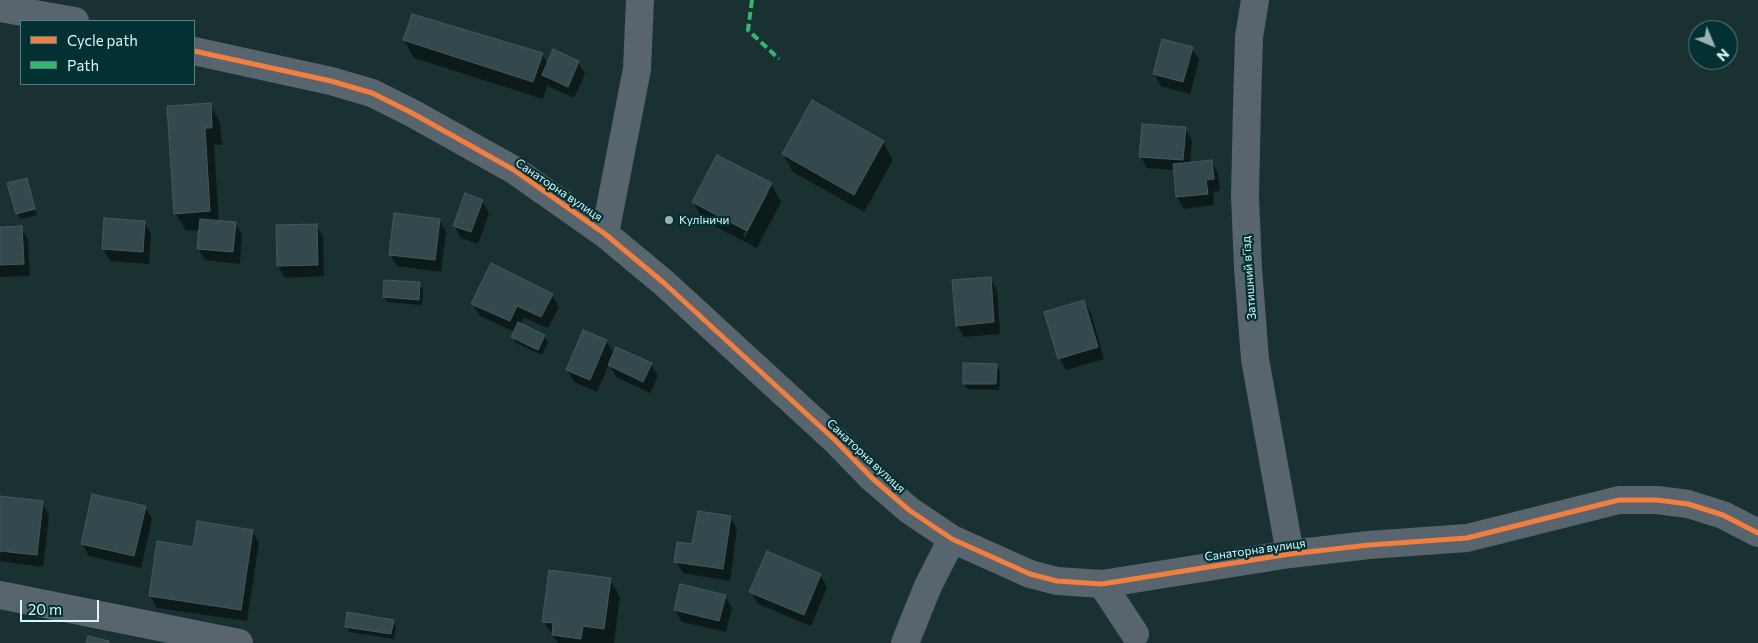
<!DOCTYPE html>
<html>
<head>
<meta charset="utf-8">
<style>
	body { margin:0 }
	#map { position:relative; width:1758px; height:643px; overflow:hidden; background:#1a3132; font-family:Commissioner,sans-serif }
	canvas { display:block }
	.legend { position:absolute; left:20px; top:20px; width:175px; height:65px; box-sizing:border-box; background:#033033; border:1px solid #598082; margin:0; padding:6px 9px; list-style:none; font-size:15px; color:#dbf7f9 }
	.legend li { display:flex; align-items:center; gap:10px; height:25px }
	.legend b { width:25px; border:1px solid #598082 }
	.north { position:absolute; left:1688px; top:20px; width:50px; height:50px; box-sizing:border-box; background:#033033; border:1px solid #598082; border-radius:50%; rotate:135deg; font-size:14px; font-weight:700; line-height:20px; text-align:center; color:#dbf7f9 }
	.north::after { content:''; display:block; margin:auto; width:18px; height:22px; background:#97b2b3; clip-path:polygon(50% 0,100% 100%,50% 72%,0 100%) }
	.scale { position:absolute; left:20px; top:600px; width:79px; height:22px; box-sizing:border-box; border:2px solid #dbf7f9; border-top:0; padding-left:6px; font-size:15px; line-height:18px; white-space:nowrap; color:#dbf7f9; -webkit-text-stroke:4px #033033; paint-order:stroke }
</style>
</head>
<body>
<div id="map">
<canvas width="1758" height="643"></canvas>
<ul class="legend">
<li><b style="height:6px;background:#f27e40"></b>Cycle path</li>
<li><b style="height:6px;background:#33b770"></b>Path</li>
</ul>
<div class="north">N</div>
<div class="scale">20 m</div>
</div>
<script>
const c = document.querySelector('canvas').getContext('2d');
c.lineJoin = 'round';
function paint(path, color) { c.fillStyle = color; c.fill(path, 'evenodd'); }
const poly = rows => new Path2D(rows.map(r => 'M' + r).join(''));
function strokePath(path, color, width, dash) { c.strokeStyle = color; c.lineWidth = width; c.lineCap = dash ? 'butt' : 'round'; c.setLineDash(dash || []); c.stroke(path); }
function drawText(font, color, halo, rows, align = 'center') {
  c.font = font + ' Commissioner,sans-serif'; c.lineWidth = 4.5; c.setLineDash([]); c.textBaseline = 'middle'; c.strokeStyle = halo; c.fillStyle = color; for (const [text, x, y, turn = 0] of rows) {
    c.save(); c.translate(x, y); c.rotate((+turn || 0) * Math.PI / 180); c.textAlign = isNaN(turn) ? turn : align; if (halo) c.strokeText(text, 0, 0); c.fillText(text, 0, 0); c.restore();
  }
}
const shadow = poly([
	[404,40,542,54,548,64,578,62,585,74,574,98,550,87,548,84,543,99,414,58],
	[1192,48,1199,60,1190,94,1161,86,1154,74],
	[210,105,220,122,222,145,214,145,219,222,235,223,242,235,240,264,205,260,198,248,200,230,186,231,176,214],
	[1185,128,1192,140,1190,164,1211,161,1218,173,1220,191,1213,192,1214,205,1184,209,1177,197,1175,170,1147,168,1140,156],
	[883,142,893,160,864,212,793,172,783,154],
	[26,179,37,215,21,219,17,214],
	[771,184,781,202,757,248,703,220,693,202],
	[766,192,769,192,745,237,743,236],
	[482,201,489,213,478,244,461,238,454,225],
	[439,220,446,232,441,272,397,266,390,254],
	[144,222,151,234,149,264,110,261,103,249],
	[316,225,323,237,324,276,285,278,278,266],
	[21,227,28,240,30,276,0,277,0,228],
	[990,278,997,290,1000,334,964,337,957,325],
	[419,284,423,290,422,305,387,302,384,296],
	[552,295,559,307,548,328,524,318,520,325,544,336,548,342,542,355,516,343,513,337,515,332,480,316,473,304],
	[1084,301,1091,313,1104,359,1066,370,1059,358],
	[606,341,614,354,651,364,658,376,650,393,616,377,609,364,597,392,574,382,567,370],
	[996,365,1000,371,999,390,967,389,964,384],
	[0,497,42,503,49,515,43,567,0,561],
	[145,507,152,519,141,568,89,556,82,544],
	[730,517,737,529,730,581,683,573,676,561],
	[252,531,259,543,247,621,157,608,150,595,195,548],
	[820,575,827,587,811,626,758,604,751,592],
	[610,579,620,597,614,643,558,643,543,621],
	[725,596,732,608,726,632,682,622,675,610],
	[393,621,396,627,394,639,350,632,346,626]
]);
const building = poly([
	[412,14,543,53,533,82,403,40,412,14],
	[1162,39,1193,47,1183,82,1153,74,1162,39],
	[553,49,579,61,568,87,542,75,553,49],
	[812,100,884,141,854,195,782,154,812,100],
	[211,103,212,128,205,128,210,211,174,214,167,106,211,103],
	[1142,124,1186,127,1183,160,1139,157,1142,124],
	[717,155,772,183,747,231,692,202,717,155],
	[1212,160,1214,179,1206,180,1208,194,1176,197,1173,164,1212,160],
	[27,178,35,209,16,214,7,183,27,178],
	[465,193,483,200,471,232,453,226,465,193],
	[394,213,440,219,435,260,389,255,394,213],
	[104,218,145,221,143,252,102,249,104,218],
	[200,219,236,222,233,252,197,249,200,219],
	[317,224,318,265,277,266,276,225,317,224],
	[22,226,24,264,0,265,0,227,22,226],
	[491,263,553,294,541,317,517,306,510,321,471,304,491,263],
	[991,277,994,322,956,326,952,280,991,277],
	[384,280,420,282,419,300,383,297,384,280],
	[1084,300,1098,347,1058,359,1044,312,1084,300],
	[518,322,545,335,538,350,511,337,518,322],
	[583,330,607,340,590,380,566,370,583,330],
	[616,347,652,363,643,382,608,365,616,347],
	[963,363,997,364,996,384,963,384,963,363],
	[92,494,146,506,134,556,81,544,92,494],
	[0,496,43,501,37,555,0,551,0,496],
	[698,511,731,516,723,569,674,562,677,542,692,544,698,511],
	[197,521,253,530,241,610,149,596,157,541,193,547,197,521],
	[767,551,821,574,804,615,749,592,767,551],
	[549,570,611,578,604,629,583,626,581,639,552,635,553,623,542,622,549,570],
	[680,584,726,595,719,621,674,610,680,584],
	[347,612,394,620,391,634,345,627,347,612],
	[88,636,109,641,109,643,86,643,88,636]
]);
const minor = poly([
	[1255,0,1249,37,1247,106,1245,196,1248,268,1255,359,1290,554],
	[0,8,75,21],
	[194,51,331,81,372,93,412,113,514,170,605,234,664,283,836,441,872,478,909,510,952,539,1030,574,1057,581,1102,584,1290,554,1369,545,1467,538,1619,500,1657,500,1688,504,1723,515,1758,533],
	[605,234,637,69,640,0],
	[1102,584,1135,634],
	[0,595,239,643],
	[905,643,928,586,952,539]
]);
const quiet = poly([
	[752,0,748,30,779,59]
]);
const cycleway = poly([
	[194,51,331,81,372,93,412,113,514,170,605,234,664,283,836,441,872,478,909,510,952,539,1030,574,1057,581,1102,584,1290,554,1369,545,1467,538,1619,500,1657,500,1688,504,1723,515,1758,533]
]);
const markers = [
	[669,220,5,"#97b2b3"]
];
const streetNames = [
	["Санаторна вулиця",559,190,34],
	["Затишний в’їзд",1249,278,-94],
	["Санаторна вулиця",866,456,43],
	["Санаторна вулиця",1255,550,-8]
];
const poiNames = [
	["Куліничи",679,220]
];
paint(shadow, '#0007');
paint(building, '#34494d');
strokePath(building, '#45595c', 1);
strokePath(minor, '#58656f', 28);
strokePath(quiet, '#33b770', 4, [8, 4]);
strokePath(cycleway, '#f27e40', 5);
for (const [x, y, r, color] of markers) { const dot = new Path2D(); dot.arc(x, y, r, 0, 2 * Math.PI); c.fillStyle = color; c.fill(dot); strokePath(dot, '#033033', 2); }
drawText('12px', '#dbf7f9', '#033033', streetNames);
drawText('12px', '#dbf7f9', '#033033', poiNames, 'left');
</script>
</body>
</html>
